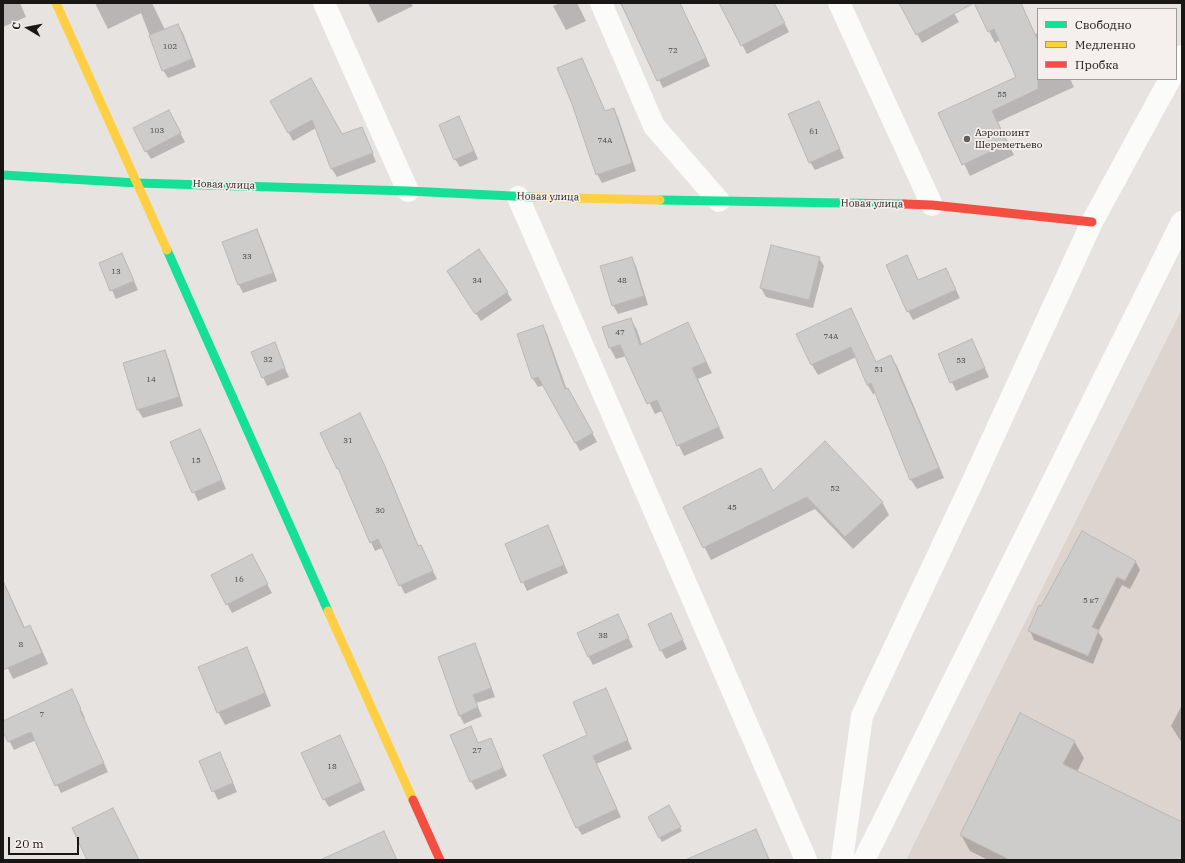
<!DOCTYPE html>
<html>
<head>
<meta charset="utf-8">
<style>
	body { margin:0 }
	#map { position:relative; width:1185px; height:863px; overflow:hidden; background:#e6e3e1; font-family:"IBM Plex Serif",serif }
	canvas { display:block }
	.frame { position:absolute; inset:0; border:4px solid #191716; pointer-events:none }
	.legend { position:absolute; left:1037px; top:8px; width:140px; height:72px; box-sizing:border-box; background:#f5efed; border:1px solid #9d9997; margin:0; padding:5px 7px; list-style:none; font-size:12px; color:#191716 }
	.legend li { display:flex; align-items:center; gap:8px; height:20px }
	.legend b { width:20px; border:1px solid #9d9997 }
	.north { position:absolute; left:8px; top:8px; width:40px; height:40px; -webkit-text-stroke:3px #f5efed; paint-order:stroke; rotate:280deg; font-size:11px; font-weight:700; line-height:16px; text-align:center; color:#191716 }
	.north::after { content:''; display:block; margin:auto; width:14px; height:18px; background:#191716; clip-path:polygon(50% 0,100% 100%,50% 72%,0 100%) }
	.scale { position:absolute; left:8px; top:837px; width:71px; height:18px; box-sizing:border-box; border:2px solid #191716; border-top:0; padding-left:5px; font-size:12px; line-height:14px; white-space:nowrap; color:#191716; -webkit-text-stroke:3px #f5efed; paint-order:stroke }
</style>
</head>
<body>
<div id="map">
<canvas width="1185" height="863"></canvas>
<div class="frame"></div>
<ul class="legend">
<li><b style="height:5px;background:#16e098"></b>Свободно</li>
<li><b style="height:5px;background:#ffcf43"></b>Медленно</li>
<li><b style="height:5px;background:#f24e42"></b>Пробка</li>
</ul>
<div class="north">С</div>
<div class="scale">20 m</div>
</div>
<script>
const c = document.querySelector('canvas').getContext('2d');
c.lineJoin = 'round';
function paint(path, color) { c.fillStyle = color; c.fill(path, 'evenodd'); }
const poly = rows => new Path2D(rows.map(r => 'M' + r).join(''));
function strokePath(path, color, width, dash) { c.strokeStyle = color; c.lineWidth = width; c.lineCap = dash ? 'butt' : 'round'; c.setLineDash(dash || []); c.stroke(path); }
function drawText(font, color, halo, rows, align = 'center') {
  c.font = font + ' "IBM Plex Serif",serif'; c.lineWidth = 3.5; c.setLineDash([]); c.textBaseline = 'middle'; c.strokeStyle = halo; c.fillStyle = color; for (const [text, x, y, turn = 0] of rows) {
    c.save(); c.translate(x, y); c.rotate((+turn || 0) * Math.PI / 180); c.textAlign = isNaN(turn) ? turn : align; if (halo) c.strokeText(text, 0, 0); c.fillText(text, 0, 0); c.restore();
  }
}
const built = poly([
	[1182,309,1182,860,906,860]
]);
const shadow = poly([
	[3,3,20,3,26,17,3,27],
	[95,3,152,3,165,30,178,25,183,33,196,67,168,78,163,70,141,13,108,29],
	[368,3,411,3,413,6,378,23],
	[560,3,577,3,586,21,566,30,553,6],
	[620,3,677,3,694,31,710,66,663,88],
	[740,3,774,3,789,32,747,54,724,11],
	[900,3,948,3,959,22,922,43],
	[975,3,1021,3,1035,34,1038,33,1038,79,1070,79,1074,87,998,122,1014,155,970,176,940,114,1017,77,1000,40,995,43],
	[582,59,605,112,613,109,618,117,636,171,602,183,597,174,573,104],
	[311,80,342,135,362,128,366,136,376,162,337,177,332,169,316,128,293,141,272,101],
	[819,102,844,158,815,170,810,162],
	[173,119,185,142,151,159,146,151],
	[463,126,478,159,460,167,455,159],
	[256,230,261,238,277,281,243,293,239,285,223,242],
	[772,246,819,258,824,266,813,308,766,297,761,288],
	[122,254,138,290,116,299,100,263],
	[907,256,919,281,946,269,960,298,913,320,908,311],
	[632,258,636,266,648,305,618,314,613,305],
	[453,280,507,292,512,300,481,321],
	[851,310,876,363,891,357,897,366,944,478,917,489,911,480,876,393,873,394,867,384,856,357,818,375,812,365,798,334],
	[631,319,637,330,642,345,688,324,712,373,698,379,724,438,684,456,662,411,655,414,626,356,616,359,610,348,604,328],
	[542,326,547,334,567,390,573,397,597,442,580,451,544,385,538,387,533,379,518,335],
	[972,340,989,377,956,391,939,354],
	[274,344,289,377,267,386,252,353],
	[165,351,169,360,183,406,143,418,138,410],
	[364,423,388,473,419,547,425,555,437,579,405,594,382,548,375,551,371,542,343,476,321,433],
	[200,430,205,439,226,489,198,501,172,442],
	[773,492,882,502,889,515,853,549,815,509,711,560,684,507],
	[548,527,552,535,568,573,527,591,506,544],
	[1083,532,1136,562,1140,570,1130,589,1122,585,1098,632,1103,639,1093,664,1034,640,1030,631,1041,607],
	[256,563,272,593,232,613,212,575],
	[3,580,25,628,30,626,36,637,48,664,13,679,3,658],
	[671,614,687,649,666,659,661,650],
	[622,624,633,647,593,665,588,656],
	[475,644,479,653,495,697,476,703,482,716,464,724,460,716],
	[246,648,253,661,271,706,225,725,218,712],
	[605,689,632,749,596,764,621,817,582,835,577,827,588,736],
	[72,691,85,718,84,719,108,772,61,793,36,740,14,750,3,729,3,722],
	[1182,705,1182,743,1171,726],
	[340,736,365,790,329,807,324,799],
	[475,736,478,744,490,739,507,776,476,790,471,781],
	[1074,741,1084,758,1077,772,1182,823,1182,860,988,860,970,851,961,835],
	[200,762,224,762,237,792,218,800],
	[669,807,682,831,662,842,649,817],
	[755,830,770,860,700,860]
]);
const building = poly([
	[621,3,680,3,706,58,657,81,621,3],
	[719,3,774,3,785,23,741,46,719,3],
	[899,3,1021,3,1038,41,1038,89,992,111,1008,144,962,165,938,113,1016,77,994,29,988,32,974,3,916,35,899,3],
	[178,24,192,59,162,71,149,35,178,24],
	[582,58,605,111,614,108,632,163,596,175,572,104,557,68,582,58],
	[311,78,342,134,362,127,373,153,331,169,312,120,288,133,270,101,311,78],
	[819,101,840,149,809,163,788,114,819,101],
	[169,110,181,133,145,152,133,128,169,110],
	[459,116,474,151,454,160,439,125,459,116],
	[257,229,273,273,238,285,222,242,257,229],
	[771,245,820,257,809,300,760,288,771,245],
	[479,249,508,292,475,314,447,271,479,249],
	[122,253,134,281,110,291,99,263,122,253],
	[907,255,918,280,946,268,956,290,907,312,886,265,907,255],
	[632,257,644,296,612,306,600,266,632,257],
	[851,308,876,362,891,355,939,468,910,480,871,383,867,385,851,347,811,365,796,334,851,308],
	[631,318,640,345,688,322,706,362,692,368,719,427,677,446,657,400,647,404,620,345,609,348,602,327,631,318],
	[543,325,565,389,568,388,593,433,575,443,538,377,532,379,517,334,543,325],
	[972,339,985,368,950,383,938,354,972,339],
	[275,342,285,368,262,378,251,352,275,342],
	[165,350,179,397,137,410,123,363,165,350],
	[360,413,384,464,418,546,421,545,433,571,399,586,378,539,370,543,338,468,337,469,320,433,360,413],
	[200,429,222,480,192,493,170,442,200,429],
	[825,441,883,502,845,537,807,497,703,548,683,507,761,468,773,491,825,441],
	[548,525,564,565,521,583,505,544,548,525],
	[1082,531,1136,561,1125,581,1117,577,1092,627,1099,630,1088,656,1028,631,1039,605,1041,606,1082,531],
	[252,554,268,584,226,605,211,575,252,554],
	[3,581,24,628,30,625,42,653,3,670,3,581],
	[671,613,683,640,660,651,648,624,671,613],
	[618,614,629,638,588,657,577,633,618,614],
	[475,643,491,688,473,695,478,707,459,716,438,657,475,643],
	[247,647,265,693,217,713,198,667,247,647],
	[606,688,628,740,593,756,617,809,576,828,543,755,587,735,573,702,606,688],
	[72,689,81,709,80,710,104,763,55,786,31,732,8,742,3,732,3,721,72,689],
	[1020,713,1075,741,1063,764,1182,822,1182,860,1010,860,960,835,1020,713],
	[471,726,478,743,491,738,503,768,470,782,450,735,471,726],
	[340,735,361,782,323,800,301,753,340,735],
	[220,752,233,783,212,792,199,761,220,752],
	[669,805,681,827,659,838,648,817,669,805],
	[113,808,139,860,87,860,72,828,113,808],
	[756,829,769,860,685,860,756,829],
	[384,831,397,860,320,860,384,831]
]);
const street = poly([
	[324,3,408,191],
	[601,3,654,126,719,201],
	[839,3,932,205],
	[1176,67,1182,56],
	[518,197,806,860],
	[842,860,862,716,972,483,1092,222,1170,79],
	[864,860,1182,222]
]);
const fast = poly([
	[3,175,137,183,408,191,533,197],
	[660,200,904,204],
	[167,250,328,611]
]);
const slow = poly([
	[56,3,167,250],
	[533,197,660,200],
	[328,611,413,800]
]);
const jam = poly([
	[904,204,932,205,1092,222],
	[413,800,440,860]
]);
const markers = [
	[967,139,4,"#615e5d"]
];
const numberNames = [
	["102",170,47],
	["72",673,51],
	["55",1002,95],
	["103",157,131],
	["61",814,132],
	["74А",605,141],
	["33",247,257],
	["13",116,272],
	["34",477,281],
	["48",622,281],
	["47",620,333],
	["74А",831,337],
	["32",268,360],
	["53",961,361],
	["51",879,370],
	["14",151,380],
	["31",348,441],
	["15",196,461],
	["52",835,489],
	["45",732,508],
	["30",380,511],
	["16",239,580],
	["5 к7",1091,601],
	["38",603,636],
	["8",21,645],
	["7",42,715],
	["27",477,751],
	["18",332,767]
];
const poiNames = [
	["Аэропоинт",975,133],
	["Шереметьево",975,145]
];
const streetNames = [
	["Новая улица",224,185,2],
	["Новая улица",548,197,1],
	["Новая улица",872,204,1]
];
paint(built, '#ddd4d0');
paint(shadow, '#0003');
paint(building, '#ceccca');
strokePath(building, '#bab8b7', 1);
strokePath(street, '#fbfbfa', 22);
strokePath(fast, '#16e098', 9);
strokePath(slow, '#ffcf43', 9);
strokePath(jam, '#f24e42', 9);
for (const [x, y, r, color] of markers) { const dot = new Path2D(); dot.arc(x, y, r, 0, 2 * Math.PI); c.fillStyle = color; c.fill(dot); strokePath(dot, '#f5efed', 1.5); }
drawText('8px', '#484645', null, numberNames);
drawText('10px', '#191716', '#f5efed', poiNames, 'left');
drawText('10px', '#191716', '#f5efed', streetNames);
</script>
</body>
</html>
